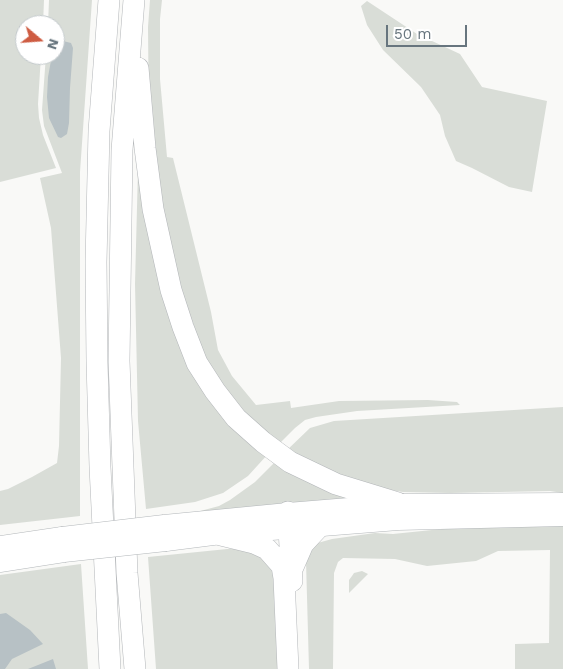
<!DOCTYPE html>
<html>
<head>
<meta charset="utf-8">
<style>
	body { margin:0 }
	#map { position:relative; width:563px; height:669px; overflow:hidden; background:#f9f9f7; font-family:"Work Sans",sans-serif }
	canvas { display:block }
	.north { position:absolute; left:15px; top:15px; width:50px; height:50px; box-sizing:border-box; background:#fff; border:1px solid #c2c8cb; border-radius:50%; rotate:108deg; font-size:14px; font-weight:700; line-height:20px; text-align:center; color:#67757e }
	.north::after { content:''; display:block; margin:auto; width:18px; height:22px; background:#ce5c42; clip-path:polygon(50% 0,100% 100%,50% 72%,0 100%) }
	.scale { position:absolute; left:386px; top:25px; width:81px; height:22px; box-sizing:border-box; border:2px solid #67757e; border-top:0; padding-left:6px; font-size:15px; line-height:18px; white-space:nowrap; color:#67757e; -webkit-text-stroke:4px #fff; paint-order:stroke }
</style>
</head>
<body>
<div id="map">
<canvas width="563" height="669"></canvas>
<div class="north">N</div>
<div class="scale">50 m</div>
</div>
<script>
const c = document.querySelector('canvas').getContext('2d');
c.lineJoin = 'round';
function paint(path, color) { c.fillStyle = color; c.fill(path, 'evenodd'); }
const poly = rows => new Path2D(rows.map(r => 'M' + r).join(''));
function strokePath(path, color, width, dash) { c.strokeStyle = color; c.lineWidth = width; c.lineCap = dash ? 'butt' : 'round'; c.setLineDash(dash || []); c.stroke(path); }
const green = poly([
	[0,0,44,0,43,25,25,25,25,55,41,55,38,104,39,118,43,135,56,168,0,182],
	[49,0,92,0,80,172,80,516,0,525,0,491,8,489,32,477,57,463,59,446,61,358,51,228,40,178,62,173,44,126,42,110,46,55,55,55,55,25,48,25],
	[150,0,162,0,160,19,160,79,167,157,173,158,211,312,218,350,232,376,256,405,290,401,291,408,339,401,428,400,457,402,460,405,357,411,316,417,305,420,295,428,277,446,253,426,207,370,177,288,149,130,148,27],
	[367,1,417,34,460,54,482,87,547,101,532,192,509,187,472,168,456,161,445,136,440,115,421,87,383,50,367,25,361,6],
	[138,169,165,296,268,454,248,476,223,493,195,502,146,509,138,421,135,284],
	[563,407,563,493,550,491,450,493,403,492,376,488,339,479,285,452,310,428,334,421],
	[277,460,376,500,193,513,219,506,230,500,255,482],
	[490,524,563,524,563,669,515,669,515,644,549,643,550,550,498,551,476,561,427,566,395,559,343,558,338,562,334,573,333,669,309,669,306,561,314,544,332,539,375,533,393,534],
	[247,547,274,566,282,669,156,669,148,557],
	[81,564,88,669,0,669,0,575],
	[362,571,368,574,349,593,349,580,352,576,354,573]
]);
const water = poly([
	[63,41,71,43,73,48,70,88,69,123,67,134,61,138,58,137,49,118,47,97,48,77,52,55,55,55,55,45],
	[6,613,30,630,43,644,12,659,5,669,0,669,0,614],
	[53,659,56,669,28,669]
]);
const primary = poly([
	[164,524,288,512,398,503,563,502],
	[166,542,221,535,398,521,563,517],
	[0,545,62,536],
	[0,563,64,553]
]);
const highway = poly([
	[109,0,99,131,96,262,97,362,100,467,110,669],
	[134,0,122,150,119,361,127,573,135,669],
	[138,68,145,148,153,209,171,290,183,327,197,363,215,391,236,418,263,442,290,462,336,484,398,503],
	[288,512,292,581],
	[221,535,254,543,267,549,282,566,284,578,288,669],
	[293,567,303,544,318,528]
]);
const primaryBridge = poly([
	[62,536,164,524],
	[64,553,166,542]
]);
paint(green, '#d9ddd7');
paint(water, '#b7c1c5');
strokePath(primary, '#b3b7ba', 19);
strokePath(highway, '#b3b6b9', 22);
strokePath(primary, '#fff', 18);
strokePath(highway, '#fff', 21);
strokePath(primaryBridge, '#b3b7ba', 19, []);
strokePath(primaryBridge, '#fff', 18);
</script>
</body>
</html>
